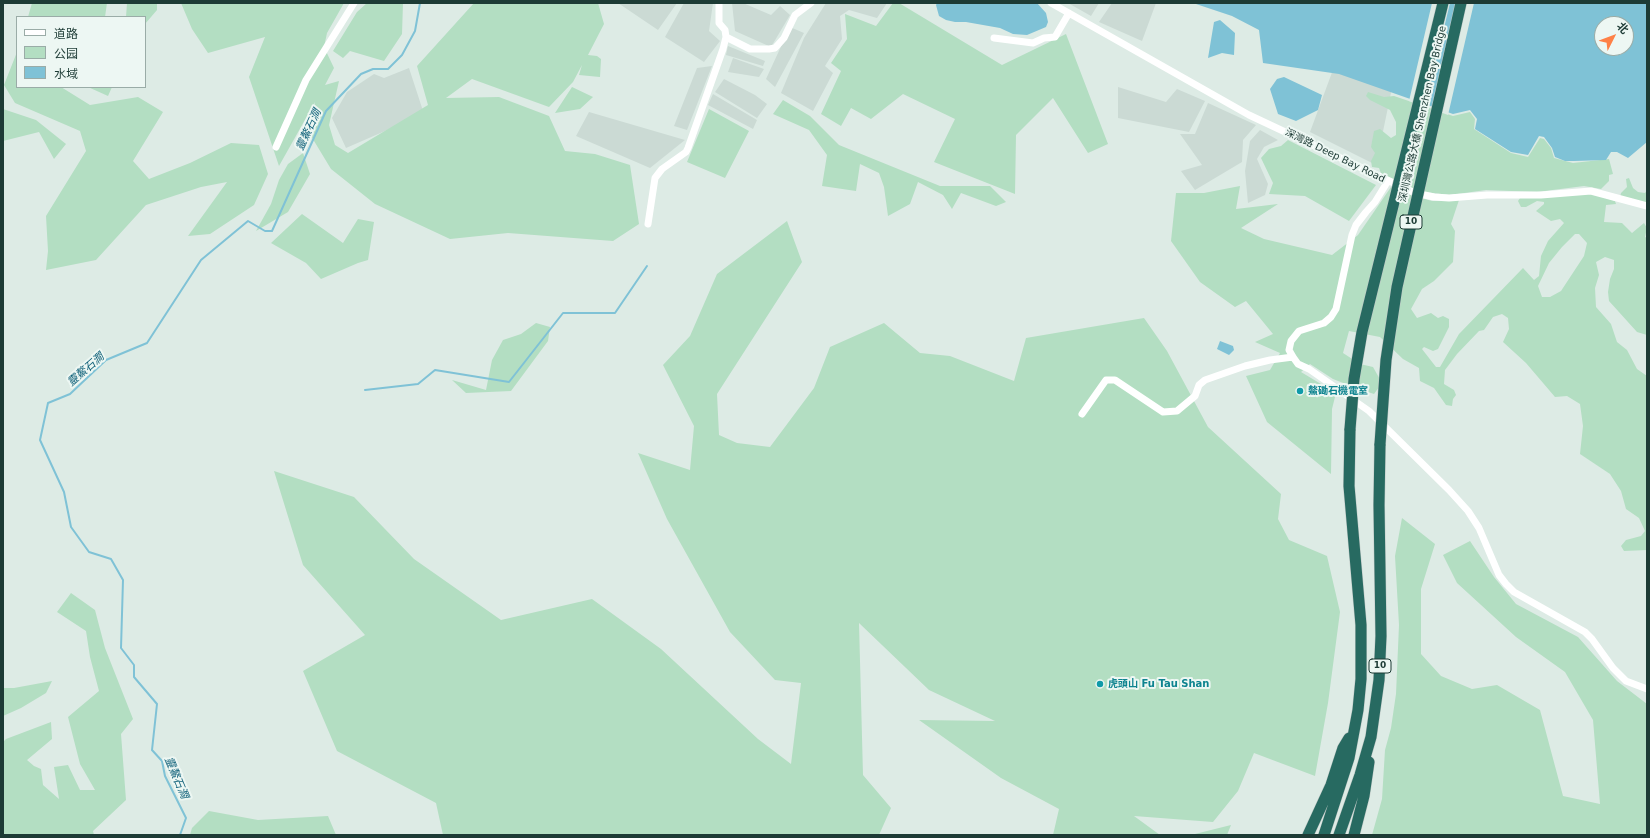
<!DOCTYPE html>
<html>
<head>
<meta charset="utf-8">
<style>
	body { margin:0 }
	#map { position:relative; width:1650px; height:838px; overflow:hidden; background:#ddebe5; font-family:"DejaVu Sans","Noto Sans SC",sans-serif }
	canvas { display:block }
	.frame { position:absolute; inset:0; border:4px solid #1d3b35; pointer-events:none }
	.legend { position:absolute; left:16px; top:16px; width:130px; height:72px; box-sizing:border-box; background:#edf7f3; border:1px solid #9aaca7; margin:0; padding:5px 7px; list-style:none; font-size:12px; color:#1d3b35 }
	.legend li { display:flex; align-items:center; gap:8px; height:20px }
	.legend b { width:20px; border:1px solid #9aaca7 }
	.north { position:absolute; left:1594px; top:16px; width:40px; height:40px; box-sizing:border-box; background:#edf7f3; border:1px solid #9aaca7; border-radius:50%; rotate:48deg; font-size:11px; font-weight:700; line-height:16px; text-align:center; color:#1d3b35 }
	.north::after { content:''; display:block; margin:auto; width:14px; height:18px; background:#fe8147; clip-path:polygon(50% 0,100% 100%,50% 72%,0 100%) }
</style>
</head>
<body>
<div id="map">
<canvas width="1650" height="838"></canvas>
<div class="frame"></div>
<ul class="legend">
<li><b style="height:5px;background:#fff"></b>道路</li>
<li><b style="height:11px;background:#b3dec2"></b>公园</li>
<li><b style="height:11px;background:#7fc2d6"></b>水域</li>
</ul>
<div class="north">北</div>
</div>
<script>
const c = document.querySelector('canvas').getContext('2d');
c.lineJoin = 'round';
function paint(path, color) { c.fillStyle = color; c.fill(path, 'evenodd'); }
const poly = rows => new Path2D(rows.map(r => 'M' + r).join(''));
function strokePath(path, color, width, dash) { c.strokeStyle = color; c.lineWidth = width; c.lineCap = dash ? 'butt' : 'round'; c.setLineDash(dash || []); c.stroke(path); }
function drawText(font, color, halo, rows, align = 'center') {
  c.font = font + ' "DejaVu Sans","Noto Sans SC",sans-serif'; c.lineWidth = 4; c.setLineDash([]); c.textBaseline = 'middle'; c.strokeStyle = halo; c.fillStyle = color; for (const [text, x, y, turn = 0] of rows) {
    c.save(); c.translate(x, y); c.rotate((+turn || 0) * Math.PI / 180); c.textAlign = isNaN(turn) ? turn : align; if (halo) c.strokeText(text, 0, 0); c.fillText(text, 0, 0); c.restore();
  }
}
const built = poly([
	[618,3,677,3,658,30],
	[684,3,713,3,709,31,720,41,704,62,665,37],
	[732,3,743,3,771,15,780,6,790,15,771,47,735,31],
	[826,3,887,3,877,18,849,10,840,16,842,39,825,66,833,73,813,111,781,93,804,38],
	[1068,3,1099,3,1091,16],
	[1112,3,1156,3,1142,41,1099,22],
	[790,27,804,33,775,87,766,79],
	[728,46,765,61,763,66,726,55],
	[733,58,764,69,759,77,728,72],
	[712,66,687,130,674,126,697,68],
	[1334,67,1392,88,1376,165,1310,132],
	[409,68,424,114,346,148,332,118,347,92,374,74,384,78],
	[724,79,755,95,767,104,757,118,715,92],
	[1118,87,1166,102,1177,89,1205,101,1189,132,1118,118],
	[713,94,757,120,753,129,708,105],
	[1208,103,1256,125,1243,140,1242,162,1195,190,1181,171,1202,165,1180,134,1195,134],
	[589,112,685,140,650,168,576,136],
	[1260,130,1278,140,1264,147,1257,159,1268,184,1265,195,1248,203,1245,171,1250,141]
]);
const green = poly([
	[32,3,107,3,105,17,28,17],
	[127,3,157,3,157,10,145,24,145,17,126,17],
	[181,3,344,3,327,33,324,47,334,68,325,85,339,81,329,125,335,145,348,153,428,105,417,66,474,3,598,3,604,24,588,55,597,56,601,59,600,77,579,75,582,65,573,82,549,107,472,79,446,98,499,97,549,116,565,151,595,154,630,165,639,224,613,241,508,233,450,239,375,204,331,169,308,131,315,102,279,166,249,77,265,37,208,53,192,29],
	[367,3,403,3,402,34,384,61,350,51,343,58,333,51,357,12],
	[893,3,899,3,1002,65,1066,34,1108,144,1088,153,1053,98,1016,135,1015,194,934,162,955,119,903,94,871,119,851,108,841,126,821,114,841,71,831,63,847,39,845,14,876,26],
	[17,52,17,87,61,87,90,105,138,97,163,112,133,161,149,179,190,163,231,143,259,145,268,174,254,205,210,234,188,236,227,182,201,187,146,205,96,260,46,270,48,251,46,216,86,151,80,131,15,103,4,85],
	[88,87,112,87,108,96],
	[572,87,593,97,580,109,555,113],
	[1368,92,1384,97,1394,96,1453,116,1470,112,1475,119,1474,129,1511,153,1528,157,1540,138,1544,139,1551,148,1554,158,1573,163,1609,159,1613,174,1609,175,1609,181,1601,189,1584,186,1537,192,1486,190,1450,195,1416,191,1382,176,1379,168,1372,167,1371,161,1375,153,1371,147,1374,131,1380,129,1391,138,1396,135,1396,122,1390,110,1370,100,1366,96],
	[783,100,810,116,839,145,940,186,990,186,1006,202,996,206,961,193,952,209,943,195,918,182,910,204,888,216,884,187,879,173,860,164,856,191,822,186,827,155,809,130,773,114],
	[3,109,36,120,66,144,54,159,39,132,3,141],
	[709,109,749,131,725,178,687,162],
	[1288,140,1376,185,1349,221,1305,196,1269,194,1273,183,1261,158,1269,149,1281,146],
	[303,153,310,174,288,212,256,231,271,204,279,180,288,164],
	[1629,178,1633,188,1638,192,1645,193,1647,190,1647,203,1620,197,1621,193,1627,187,1626,179],
	[1240,186,1236,209,1278,204,1241,228,1264,239,1332,255,1358,235,1391,187,1408,194,1432,201,1459,200,1451,224,1455,231,1453,262,1434,281,1422,289,1411,309,1417,318,1431,313,1438,318,1443,316,1449,319,1449,327,1438,349,1433,351,1424,347,1422,349,1436,367,1440,367,1459,334,1523,268,1534,280,1539,276,1541,256,1548,241,1564,223,1560,219,1551,221,1536,211,1544,204,1544,202,1537,201,1526,207,1521,207,1518,201,1520,198,1590,193,1598,195,1615,201,1616,204,1606,205,1604,222,1622,223,1632,233,1644,223,1647,228,1645,237,1647,238,1647,335,1637,332,1609,301,1608,292,1610,279,1614,269,1614,260,1605,257,1596,262,1599,275,1595,288,1596,307,1611,324,1617,342,1627,350,1637,369,1647,376,1647,550,1624,551,1621,546,1626,540,1641,536,1645,531,1639,518,1626,509,1621,491,1610,474,1580,454,1583,426,1580,404,1567,396,1555,397,1526,363,1503,342,1509,329,1508,318,1502,314,1493,317,1484,330,1479,331,1457,354,1445,370,1444,384,1454,390,1456,395,1453,399,1452,406,1446,405,1434,388,1420,381,1419,368,1403,359,1380,337,1349,331,1343,353,1360,364,1373,367,1382,383,1374,394,1356,388,1333,379,1310,364,1301,372,1336,393,1332,409,1331,474,1267,422,1246,376,1270,370,1280,353,1255,342,1273,334,1246,301,1235,307,1200,282,1171,241,1176,193,1204,193],
	[1575,234,1579,234,1587,243,1584,256,1561,291,1550,297,1542,297,1538,286,1549,263,1562,247],
	[302,214,343,243,358,219,374,222,368,260,358,263,321,279,306,263,271,243],
	[787,221,802,262,717,394,719,435,737,443,770,447,814,388,830,347,884,323,920,353,950,356,1014,381,1026,338,1144,318,1167,351,1208,427,1281,494,1278,519,1289,540,1327,556,1340,612,1328,703,1315,776,1254,753,1238,791,1213,822,1134,816,1160,835,1053,835,1059,809,1001,778,919,720,995,721,929,690,859,623,863,775,891,808,879,835,443,835,436,803,337,751,303,671,365,635,303,565,274,471,354,497,414,559,501,620,592,599,661,649,758,739,791,764,801,683,775,680,730,632,667,519,638,453,690,470,694,426,663,365,690,336,717,274],
	[536,323,550,327,548,341,511,391,466,393,452,380,486,390,492,360,503,340,521,334],
	[1402,518,1435,544,1421,589,1421,654,1441,676,1472,689,1497,685,1540,710,1563,796,1600,804,1593,720,1565,672,1516,637,1457,583,1443,555,1470,541,1494,577,1516,604,1578,637,1617,681,1647,704,1647,835,1372,835,1382,799,1385,750,1391,728,1396,694,1399,625,1395,556],
	[71,593,95,610,105,648,133,719,121,734,126,800,93,831,94,835,3,835,3,742,6,739,51,722,52,739,27,760,34,766,41,769,43,785,59,799,54,767,68,765,80,790,95,790,80,764,68,717,99,691,90,657,86,631,57,612],
	[52,681,46,693,21,708,3,716,3,688,14,688],
	[209,811,258,820,328,816,336,835,190,835,192,828],
	[1231,825,1227,835,1191,835]
]);
const water = poly([
	[937,3,1037,3,1046,13,1048,22,1046,27,1027,35,1013,34,1000,28,966,22,955,22,946,20,939,16,936,5],
	[1193,3,1647,3,1647,142,1628,158,1617,152,1611,152,1606,160,1574,161,1565,161,1555,157,1552,148,1544,137,1539,136,1528,155,1511,152,1475,129,1477,119,1470,110,1453,114,1339,74,1263,63,1259,30,1232,16],
	[1602,24,1626,24,1626,48,1602,48],
	[1220,20,1235,33,1234,55,1222,53,1208,58,1214,22],
	[1284,77,1322,95,1318,110,1296,121,1278,114,1270,89,1277,79],
	[1220,341,1233,346,1234,350,1229,355,1217,349]
]);
const pier = poly([
	[1432,3,1450,3,1425,107,1409,101],
	[1456,3,1474,3,1448,115,1432,109]
]);
const stream = poly([
	[365,390,418,384,435,370,509,382,563,313,615,313,647,266],
	[180,835,186,818,165,776,162,761,152,750,157,704,134,677,134,665,121,648,123,580,111,559,89,552,71,527,64,492,40,440,48,403,70,394,106,360,147,343,201,260,248,221,265,231,272,231,326,111,361,74,373,69,388,69,402,55,415,31,420,3]
]);
const minor = poly([
	[1051,3,1249,115,1415,193,1434,197,1449,198,1487,195,1541,195,1591,191,1647,206],
	[726,37,750,49,769,49,775,48,784,38,795,15,811,3],
	[994,38,1033,43,1044,38,1055,37,1069,13],
	[276,147,306,80,354,3],
	[1388,181,1375,202,1366,212,1356,225,1352,235,1336,309,1331,317,1324,323,1299,331,1291,341,1289,350,1293,357,1298,364,1309,369,1369,411,1449,490,1468,511,1479,528,1499,575,1506,584,1514,592,1585,632,1592,639,1613,668,1626,681,1647,689],
	[648,224,655,178,662,169,686,152,688,148,723,49,726,37,725,30,719,23,719,3],
	[1082,414,1106,380,1115,380,1163,412,1177,411,1195,396,1199,385,1205,380,1245,366,1270,360,1293,357]
]);
const highway = poly([
	[1308,835,1331,785,1343,748,1349,738],
	[1324,835,1349,758,1358,710,1361,679,1361,625,1349,486,1350,429],
	[1339,835,1360,775,1371,737,1379,680,1381,636,1379,505,1380,444],
	[1354,835,1364,796,1369,762]
]);
const highwayBridge = poly([
	[1350,429,1354,379,1362,332,1443,3],
	[1380,444,1386,360,1397,287,1461,3]
]);
const markers = [
	[1300,391,4,"#0f9aa8"],
	[1100,684,4,"#0f9aa8"]
];
const shields = [
	[1411,222,22],
	[1380,666,22]
];
const shieldNames = [
	["10",1411,222],
	["10",1380,666]
];
const streetNames = [
	["深圳灣公路大橋 Shenzhen Bay Bridge",1423,114,-77],
	["深灣路 Deep Bay Road",1335,156,26]
];
const cultureNames = [
	["鰲磡石機電室",1308,391],
	["虎頭山 Fu Tau Shan",1108,684]
];
const waterNames = [
	["靈鰲石澗",309,130,-65],
	["靈鰲石澗",86,370,-41],
	["靈鰲石澗",176,778,67]
];
paint(built, '#cbdad4');
paint(green, '#b3dec2');
paint(water, '#7fc2d6');
paint(pier, '#ddebe5');
strokePath(stream, '#7fc2d6', 2);
strokePath(highway, '#c0c8c6', 12);
strokePath(minor, '#fff', 7);
strokePath(highway, '#276a61', 11);
strokePath(highwayBridge, '#c0c8c6', 12, []);
strokePath(highwayBridge, '#276a61', 11);
for (const [x, y, r, color] of markers) { const dot = new Path2D(); dot.arc(x, y, r, 0, 2 * Math.PI); c.fillStyle = color; c.fill(dot); strokePath(dot, '#edf7f3', 1.5); }
for (const [x, y, w] of shields) { const box = new Path2D(); box.roundRect(x - w / 2, y - 7, w, 14, 3); c.fillStyle = '#edf7f3'; c.fill(box); strokePath(box, '#1d3b35', 1); }
drawText('bold 9px', '#1d3b35', null, shieldNames);
drawText('10px', '#1d3b35', '#edf7f3', streetNames);
drawText('bold 10px', '#0d838f', '#edf7f3', cultureNames, 'left');
drawText('italic 11px', '#13637b', '#edf7f3', waterNames);
</script>
</body>
</html>
